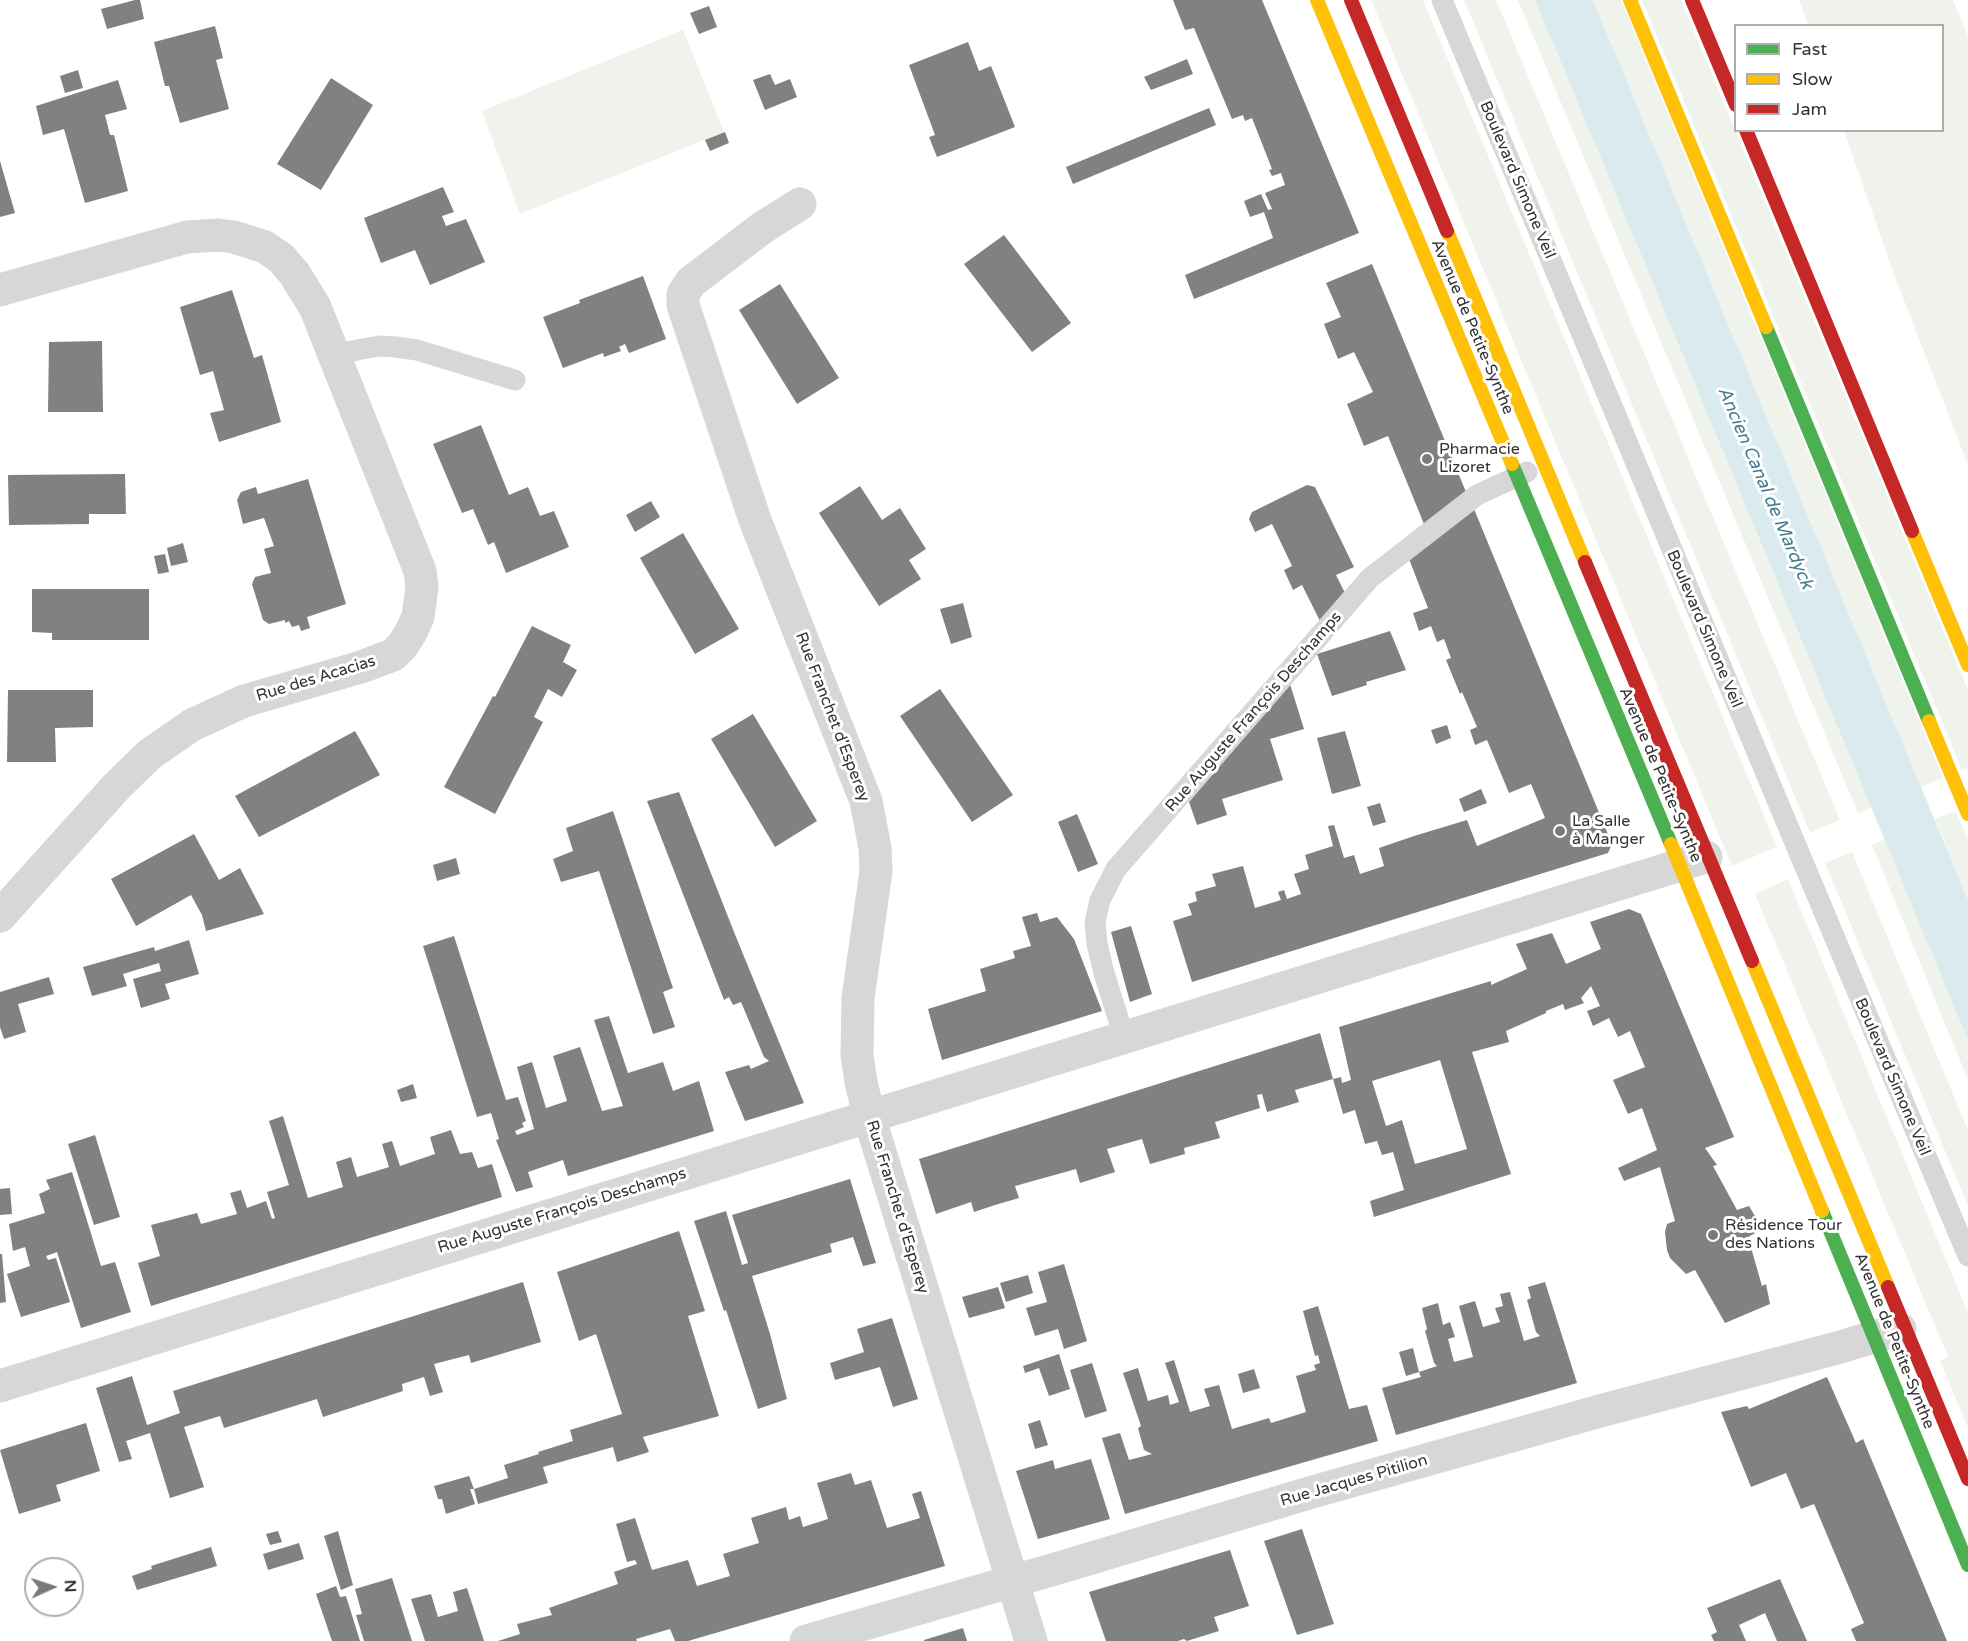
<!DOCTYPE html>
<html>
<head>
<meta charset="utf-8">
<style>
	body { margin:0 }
	#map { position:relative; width:1968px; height:1641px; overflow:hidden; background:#fff; font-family:"Varela Round",sans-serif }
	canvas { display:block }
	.legend { position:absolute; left:1734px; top:24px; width:210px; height:108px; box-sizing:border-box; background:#fff; border:2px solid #adadad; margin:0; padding:8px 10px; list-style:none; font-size:18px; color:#333 }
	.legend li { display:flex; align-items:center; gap:12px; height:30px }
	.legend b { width:30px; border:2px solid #adadad }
	.north { position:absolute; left:24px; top:1557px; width:60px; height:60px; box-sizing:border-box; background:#fff; border:2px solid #adadad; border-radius:50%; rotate:87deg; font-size:16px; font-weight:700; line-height:24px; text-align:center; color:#333 }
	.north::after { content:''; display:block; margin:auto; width:21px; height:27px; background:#7a7a7a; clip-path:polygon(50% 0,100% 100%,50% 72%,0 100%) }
</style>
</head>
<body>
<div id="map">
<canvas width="1968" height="1641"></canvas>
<ul class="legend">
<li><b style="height:8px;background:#4caf50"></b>Fast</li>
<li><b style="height:8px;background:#ffc107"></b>Slow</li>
<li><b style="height:8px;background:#c62828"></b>Jam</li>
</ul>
<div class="north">N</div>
</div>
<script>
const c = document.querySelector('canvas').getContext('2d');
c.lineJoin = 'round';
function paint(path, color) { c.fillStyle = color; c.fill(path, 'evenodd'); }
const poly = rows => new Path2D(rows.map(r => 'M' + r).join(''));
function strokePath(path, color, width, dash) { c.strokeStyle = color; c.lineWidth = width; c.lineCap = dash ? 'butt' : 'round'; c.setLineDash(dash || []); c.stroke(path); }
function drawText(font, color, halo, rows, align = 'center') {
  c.font = font + ' "Varela Round",sans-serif'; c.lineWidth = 6; c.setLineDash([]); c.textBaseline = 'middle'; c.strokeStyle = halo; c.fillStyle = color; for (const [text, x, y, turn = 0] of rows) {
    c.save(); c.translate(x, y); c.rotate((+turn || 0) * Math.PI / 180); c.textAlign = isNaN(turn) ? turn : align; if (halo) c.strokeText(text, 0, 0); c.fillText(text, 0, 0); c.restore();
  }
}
const green = poly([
	[1371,0,1423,0,1777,847,1732,866],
	[1464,0,1496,0,1840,820,1810,833],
	[1518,0,1535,0,1871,807,1858,813],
	[1593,0,1621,0,1943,778,1921,787],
	[1642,0,1681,0,1968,690,1968,767,1962,770],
	[1799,0,1953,0,1968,36,1968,465,1895,277,1844,131,1942,130,1942,26,1808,25],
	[683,30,724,132,520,214,482,111],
	[1956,811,1968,840,1968,900,1935,819],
	[1885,839,1968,1040,1968,1080,1872,845],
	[1852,852,1968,1130,1968,1206,1825,863],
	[1788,879,1968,1313,1968,1428,1940,1361,1948,1357,1755,894]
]);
const water = poly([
	[1535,0,1593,0,1968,900,1968,1040]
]);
const building = poly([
	[135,0,140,0,144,19,107,29,101,9],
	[1173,0,1262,0,1359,233,1194,299,1185,275,1273,238,1264,212,1250,217,1244,201,1261,194,1268,210,1272,209,1265,193,1285,185,1281,173,1272,176,1269,170,1272,169,1252,118,1245,121,1243,115,1232,119,1194,28,1185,30],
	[709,6,717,27,699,34,690,13],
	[215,26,223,58,216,60,229,109,180,123,169,86,165,86,154,42],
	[968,42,979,71,991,66,1015,127,937,157,929,137,935,135,909,65],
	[1187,59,1193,74,1151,90,1144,77],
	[78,70,83,88,65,93,60,76],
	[770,74,775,85,790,79,797,97,765,110,753,80],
	[331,78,373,105,321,190,277,164],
	[118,80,127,109,105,115,110,135,114,135,128,191,85,203,64,129,43,135,36,106],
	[1209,108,1216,125,1073,184,1066,167],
	[725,132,729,143,710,151,705,140],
	[0,161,15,213,0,217],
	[443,187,454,212,442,216,446,226,466,219,485,262,430,285,415,250,381,263,364,218],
	[1004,235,1071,323,1032,352,964,264],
	[1372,264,1466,492,1424,524,1388,436,1364,446,1347,404,1373,392,1354,352,1338,359,1324,324,1341,317,1326,283],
	[643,276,666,339,629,353,625,344,619,347,621,351,604,357,603,353,563,368,543,317,580,303,579,300],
	[780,284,839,378,797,404,739,310],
	[232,290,254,358,262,355,281,422,219,442,210,413,224,410,213,371,200,375,180,307],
	[102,341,103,412,48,412,49,342],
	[481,425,509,495,528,487,540,516,554,511,569,547,506,573,494,542,488,545,473,509,462,513,433,444],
	[125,474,126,514,89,514,89,524,9,525,8,475],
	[308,479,346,604,307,617,310,628,301,631,299,625,292,627,289,621,285,623,285,620,269,624,263,620,252,584,255,577,271,573,264,549,274,546,264,518,243,524,237,500,241,492,256,487,258,494],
	[1307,485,1315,487,1354,567,1336,575,1345,593,1320,621,1302,585,1293,590,1284,570,1292,566,1272,524,1255,532,1249,519,1252,512],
	[860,486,882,520,900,508,926,549,909,560,921,579,879,606,819,513],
	[651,501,660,517,635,532,626,515],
	[1474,509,1612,844,1608,853,1192,982,1173,921,1192,915,1188,904,1197,901,1195,892,1216,886,1212,874,1243,866,1255,908,1281,900,1278,892,1284,890,1287,899,1301,894,1294,874,1309,869,1305,855,1333,846,1328,826,1334,825,1344,858,1354,855,1360,874,1384,866,1379,848,1414,836,1467,820,1477,846,1545,818,1531,784,1509,793,1487,740,1475,745,1470,730,1477,727,1462,692,1460,694,1446,660,1451,658,1444,639,1437,642,1431,626,1419,631,1413,613,1428,608,1409,559],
	[683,533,739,629,695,654,640,558],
	[183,543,188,562,171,566,167,548],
	[165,554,169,572,158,574,154,556],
	[32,589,149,589,149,640,52,640,52,633,32,632],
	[963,603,972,637,951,644,940,609],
	[532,626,571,645,563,662,577,670,562,697,548,689,534,717,543,722,495,814,444,787,493,696,495,697],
	[1390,631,1406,670,1366,682,1367,685,1332,696,1317,654],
	[1290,684,1304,729,1270,739,1283,780,1222,799,1227,815,1197,825,1189,802],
	[940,689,1013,795,972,822,900,716],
	[8,690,93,690,93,727,55,728,56,762,7,762],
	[753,714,817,821,775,847,711,739],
	[1447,725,1451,738,1436,744,1431,730],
	[355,731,380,775,259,837,235,796],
	[1345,731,1361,786,1332,794,1317,738],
	[1481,789,1487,803,1464,812,1459,799],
	[679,792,734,932,804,1103,745,1121,725,1072,749,1065,751,1069,769,1061,764,1057,741,1002,733,1005,729,997,724,1000,647,801],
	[1380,803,1386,822,1373,826,1367,807],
	[613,811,673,988,663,992,675,1027,653,1034,599,871,561,882,553,859,573,851,566,828],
	[1077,814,1098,864,1078,872,1058,822],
	[194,834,219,880,240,868,264,914,206,931,202,915,191,895,136,926,111,879],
	[456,858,460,874,437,881,433,865],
	[1629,909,1641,914,1734,1137,1705,1148,1717,1165,1713,1166,1737,1210,1749,1206,1759,1223,1759,1231,1748,1237,1762,1286,1766,1284,1770,1304,1725,1323,1695,1270,1686,1274,1670,1258,1667,1250,1665,1232,1667,1224,1675,1221,1660,1167,1624,1181,1618,1168,1657,1150,1642,1108,1628,1114,1613,1080,1645,1067,1630,1031,1618,1037,1609,1018,1593,1026,1587,1011,1600,1006,1591,986,1581,998,1584,1003,1565,1010,1563,1004,1546,1011,1546,1013,1506,1031,1509,1042,1472,1052,1511,1174,1374,1217,1370,1201,1404,1190,1398,1169,1393,1152,1382,1155,1377,1141,1365,1144,1355,1110,1343,1114,1333,1079,1341,1077,1342,1083,1351,1080,1339,1027,1491,981,1491,985,1527,969,1516,944,1552,933,1566,964,1601,949,1590,922],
	[1440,1060,1467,1149,1415,1164,1402,1120,1386,1126,1372,1081],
	[1037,913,1040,922,1057,917,1074,939,1102,1011,942,1060,928,1009,986,991,980,969,1015,958,1013,951,1031,946,1022,917],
	[1131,926,1152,994,1130,1002,1111,932],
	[454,936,506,1100,518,1097,526,1121,522,1123,524,1127,515,1131,517,1135,534,1129,517,1067,532,1062,546,1108,567,1101,553,1056,580,1047,602,1111,623,1106,594,1020,609,1016,628,1073,663,1062,673,1091,699,1081,714,1131,568,1176,563,1160,528,1172,533,1187,516,1192,496,1140,499,1139,491,1113,477,1117,423,946],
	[189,940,199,974,165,984,170,999,141,1008,133,979,161,971,159,963,123,974,127,986,92,996,83,967,154,947,155,951],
	[49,977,54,994,18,1004,26,1032,4,1039,0,1027,0,992],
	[1320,1033,1333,1079,1295,1090,1299,1102,1267,1112,1262,1094,1257,1095,1260,1108,1215,1122,1220,1138,1184,1148,1185,1154,1150,1164,1142,1139,1107,1149,1115,1172,1080,1183,1076,1169,1015,1186,1019,1198,995,1205,974,1212,971,1202,936,1214,919,1159],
	[413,1084,417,1098,401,1102,397,1090],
	[283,1116,308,1198,343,1187,336,1162,351,1157,357,1177,389,1167,382,1144,392,1141,400,1166,435,1154,430,1137,451,1130,460,1154,472,1152,478,1168,492,1164,502,1197,151,1306,138,1263,160,1256,151,1225,197,1213,201,1224,237,1214,230,1193,241,1190,247,1208,266,1201,272,1219,275,1218,267,1192,289,1185,269,1121],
	[95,1135,120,1217,94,1225,68,1144],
	[72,1172,101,1266,115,1262,131,1312,81,1328,57,1252,46,1256,48,1260,56,1258,70,1302,21,1317,7,1274,30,1266,25,1247,13,1251,9,1224,45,1213,39,1194,50,1189,46,1180],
	[850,1179,876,1263,863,1266,853,1237,830,1244,832,1252,752,1276,770,1334,787,1399,758,1409,726,1310,724,1311,694,1221,726,1211,742,1265,748,1263,732,1215],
	[10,1188,12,1214,0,1215,0,1189],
	[679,1231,705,1311,688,1316,719,1416,643,1437,649,1452,617,1462,613,1447,543,1467,548,1483,478,1504,474,1489,470,1489,475,1504,446,1514,442,1499,438,1499,434,1486,469,1476,474,1489,508,1478,504,1465,539,1454,538,1452,573,1441,570,1430,622,1414,596,1334,579,1341,557,1272],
	[0,1254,2,1254,6,1302,0,1303],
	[1064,1264,1087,1341,1064,1349,1058,1329,1035,1336,1026,1308,1047,1302,1038,1272],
	[1028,1275,1033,1293,1006,1302,1000,1283],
	[523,1282,541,1342,471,1363,469,1355,434,1364,443,1392,430,1396,424,1377,402,1384,403,1391,323,1417,317,1399,224,1428,220,1416,184,1427,204,1487,170,1498,150,1433,126,1441,132,1459,119,1462,96,1388,132,1376,147,1425,180,1413,173,1391],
	[1545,1282,1577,1383,1396,1435,1382,1388,1421,1377,1419,1372,1437,1366,1434,1363,1425,1331,1427,1329,1422,1308,1438,1303,1443,1325,1450,1322,1455,1337,1448,1339,1454,1362,1473,1357,1459,1306,1475,1301,1483,1327,1500,1322,1495,1308,1503,1306,1500,1294,1510,1292,1524,1341,1540,1336,1536,1332,1527,1300,1531,1298,1528,1287],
	[998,1287,1005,1308,969,1318,962,1297],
	[1318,1306,1349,1409,1367,1405,1378,1441,1125,1514,1102,1438,1120,1433,1129,1460,1152,1454,1144,1450,1138,1428,1141,1426,1123,1373,1138,1368,1148,1401,1168,1395,1170,1405,1179,1402,1165,1363,1174,1360,1190,1412,1210,1406,1204,1389,1219,1385,1232,1429,1269,1418,1271,1423,1306,1412,1296,1376,1316,1370,1314,1365,1320,1363,1318,1355,1315,1356,1303,1311],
	[892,1318,918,1399,893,1407,880,1367,835,1380,830,1363,864,1352,857,1329],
	[1413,1348,1419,1372,1406,1376,1399,1352],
	[1059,1354,1070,1389,1049,1396,1039,1368,1025,1373,1023,1366],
	[1092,1363,1107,1411,1085,1418,1070,1370],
	[1254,1369,1260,1388,1243,1393,1238,1374],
	[1827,1377,1856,1443,1863,1439,1947,1641,1856,1641,1851,1629,1864,1623,1814,1504,1801,1509,1786,1473,1751,1487,1721,1412,1747,1406,1749,1409],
	[1040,1420,1048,1445,1035,1449,1028,1424],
	[86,1423,100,1471,56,1485,61,1501,19,1514,0,1450],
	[1091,1459,1110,1519,1038,1539,1016,1471,1053,1460,1055,1469],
	[851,1473,855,1485,871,1480,887,1528,920,1518,912,1494,921,1491,945,1566,688,1641,675,1641,670,1629,636,1639,637,1641,498,1641,520,1634,517,1624,552,1615,549,1608,618,1584,614,1572,637,1564,635,1560,627,1562,616,1524,635,1518,652,1570,688,1560,697,1586,730,1576,723,1554,759,1543,751,1518,786,1507,789,1520,800,1516,803,1527,828,1519,817,1483],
	[1302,1529,1334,1624,1297,1635,1264,1541],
	[278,1531,282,1542,270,1545,266,1534],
	[338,1531,353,1585,341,1590,324,1536],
	[299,1543,304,1559,268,1570,263,1554],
	[211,1547,217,1566,137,1590,132,1576,152,1569,151,1566],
	[1230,1550,1249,1606,1214,1617,1219,1631,1187,1641,1184,1639,1178,1641,1106,1641,1089,1592],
	[392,1578,412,1641,364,1641,356,1615,362,1614,355,1589],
	[1780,1579,1807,1641,1777,1641,1765,1613,1739,1625,1746,1641,1714,1641,1711,1635,1717,1632,1707,1608],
	[336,1586,340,1597,346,1596,360,1641,332,1641,316,1594],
	[467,1588,484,1641,425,1641,411,1599,431,1594,438,1617,458,1611,453,1592],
	[963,1628,967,1641,924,1641,924,1640]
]);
const lane = poly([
	[1442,0,1968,1256],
	[334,355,362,349,380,346,396,347,417,350,515,380],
	[1124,1037,1104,973,1097,944,1095,922,1100,900,1116,869,1370,578,1477,495,1527,472]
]);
const street = poly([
	[800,204,762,228,691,282,683,294,683,305,755,520,866,801,875,848,876,871,858,998,857,1055,861,1082,869,1116,1031,1641],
	[0,290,187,237,218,235,234,237,265,247,281,258,294,273,315,307,420,571,422,587,418,617,411,632,403,645,393,655,361,667,244,701,192,725,150,754,117,786,0,916],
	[0,1386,1706,857],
	[806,1641,1055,1569,1316,1491,1600,1411,1837,1348,1900,1329]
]);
const fast = poly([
	[1766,327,1929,721],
	[1512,464,1671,844],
	[1822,1211,1968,1565]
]);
const slow = poly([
	[1317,0,1512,464],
	[1630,0,1766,327],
	[1447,231,1585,562],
	[1912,531,1968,665],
	[1929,721,1968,814],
	[1671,844,1822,1211],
	[1752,961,1888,1287]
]);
const jam = poly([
	[1351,0,1447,231],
	[1692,0,1736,105],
	[1746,130,1912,531],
	[1585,562,1752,961],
	[1888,1287,1968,1479]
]);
const markers = [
	[1427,459,6,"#7a7a7a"],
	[1560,831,6,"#7a7a7a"],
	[1713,1235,6,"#7a7a7a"]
];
const streetNames = [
	["Boulevard Simone Veil",1517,180,67],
	["Avenue de Petite-Synthe",1472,327,67],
	["Boulevard Simone Veil",1704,629,67],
	["Rue des Acacias",316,679,-17],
	["Rue Auguste François Deschamps",1254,712,-49],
	["Rue Franchet d'Esperey",832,717,69],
	["Avenue de Petite-Synthe",1660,775,67],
	["Boulevard Simone Veil",1892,1077,67],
	["Rue Franchet d'Esperey",897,1207,73],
	["Rue Auguste François Deschamps",562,1211,-17],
	["Avenue de Petite-Synthe",1894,1341,68],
	["Rue Jacques Pitilion",1354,1481,-16]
];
const poiNames = [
	["Pharmacie",1439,450],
	["Lizoret",1439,468],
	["La Salle",1572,822],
	["à Manger",1572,840],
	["Résidence Tour",1725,1226],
	["des Nations",1725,1244]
];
const waterNames = [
	["Ancien Canal de Mardyck",1765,488,67]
];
paint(green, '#f0f3ec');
paint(water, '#dbeaef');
paint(building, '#818181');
strokePath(lane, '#d7d7d7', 21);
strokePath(street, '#d7d7d7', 33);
strokePath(fast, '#4caf50', 14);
strokePath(slow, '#ffc107', 14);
strokePath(jam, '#c62828', 14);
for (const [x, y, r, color] of markers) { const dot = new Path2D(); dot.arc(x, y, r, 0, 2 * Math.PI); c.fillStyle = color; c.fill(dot); strokePath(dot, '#fff', 2); }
drawText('16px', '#333', '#fff', streetNames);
drawText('16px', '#333', '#fff', poiNames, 'left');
drawText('italic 18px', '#437c92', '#fff', waterNames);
</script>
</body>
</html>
